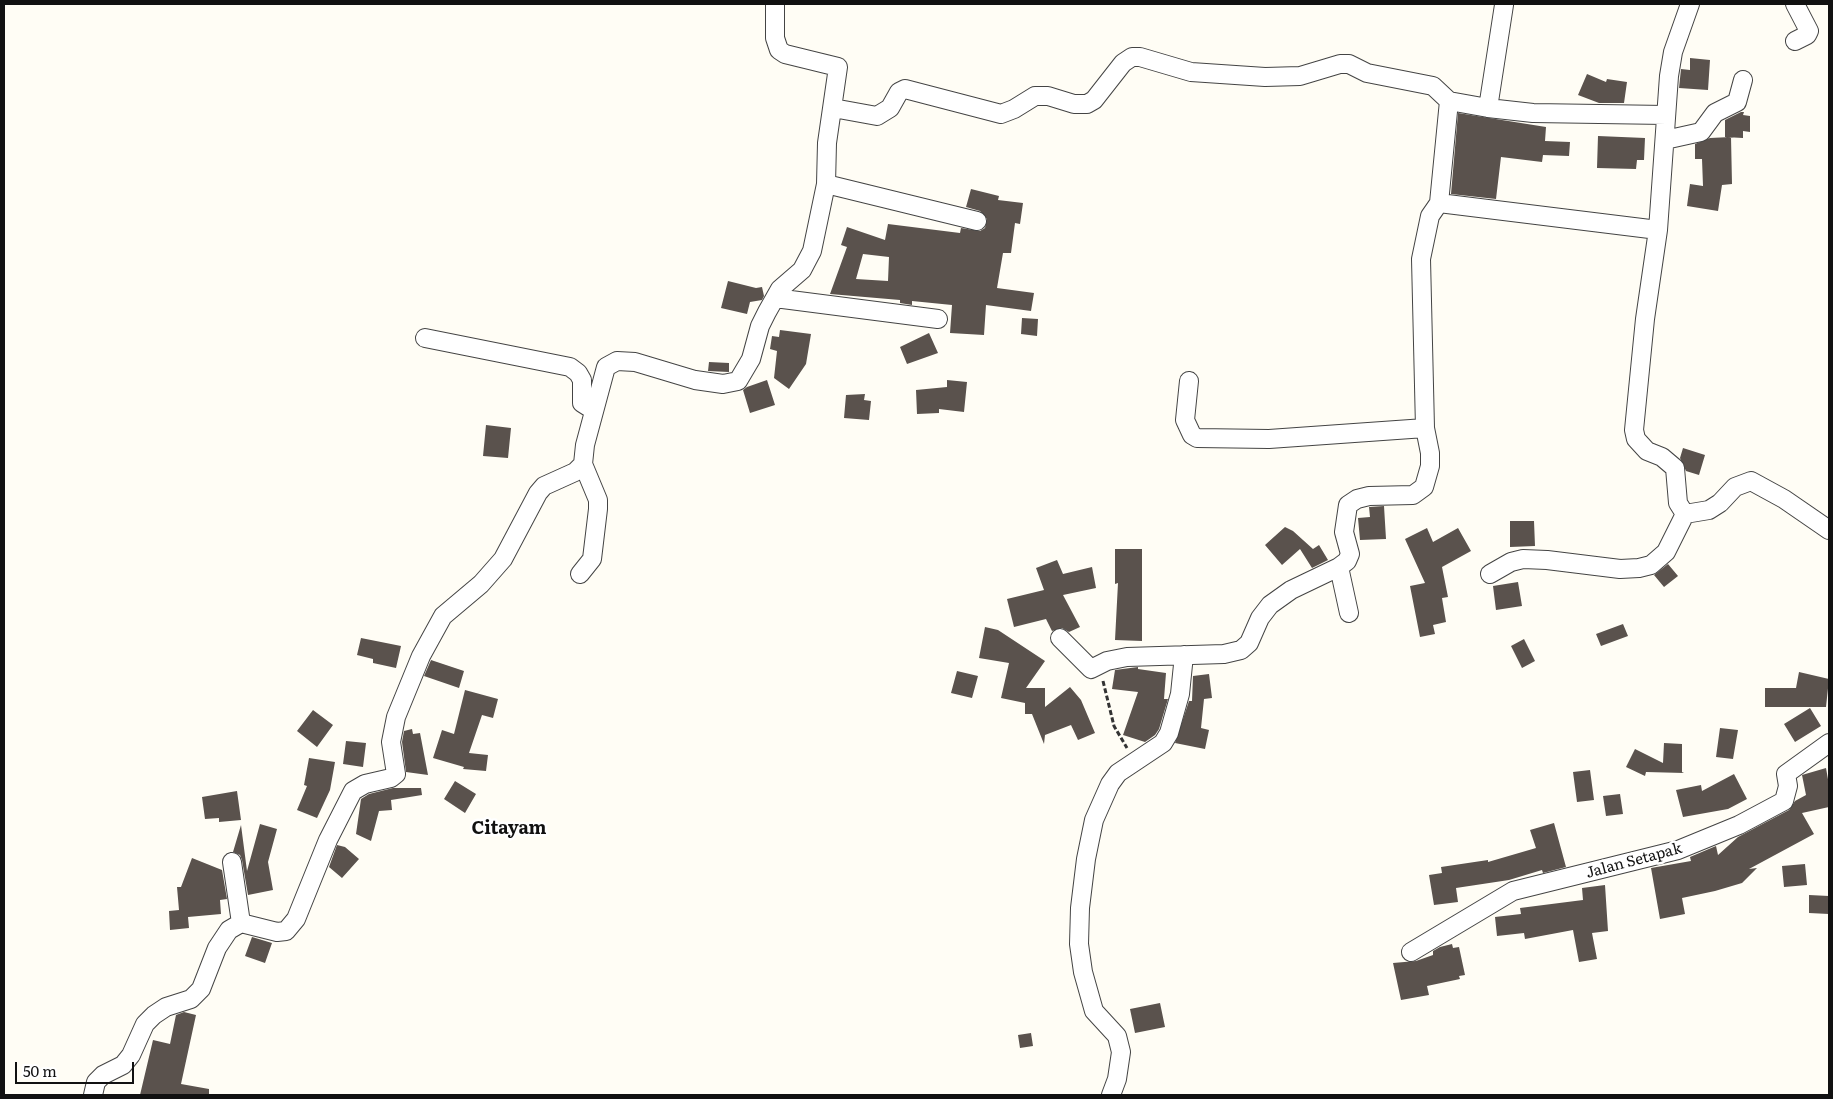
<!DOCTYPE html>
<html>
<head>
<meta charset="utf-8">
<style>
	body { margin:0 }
	#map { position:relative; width:1833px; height:1099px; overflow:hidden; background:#fffdf5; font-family:Literata,serif }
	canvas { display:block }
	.frame { position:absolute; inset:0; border:5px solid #111; pointer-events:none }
	.scale { position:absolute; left:15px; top:1062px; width:119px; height:22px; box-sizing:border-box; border:2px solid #111; border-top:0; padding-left:6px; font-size:15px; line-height:18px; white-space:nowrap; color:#111; -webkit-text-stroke:4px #fff; paint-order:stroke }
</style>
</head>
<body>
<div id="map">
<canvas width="1833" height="1099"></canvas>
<div class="frame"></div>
<div class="scale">50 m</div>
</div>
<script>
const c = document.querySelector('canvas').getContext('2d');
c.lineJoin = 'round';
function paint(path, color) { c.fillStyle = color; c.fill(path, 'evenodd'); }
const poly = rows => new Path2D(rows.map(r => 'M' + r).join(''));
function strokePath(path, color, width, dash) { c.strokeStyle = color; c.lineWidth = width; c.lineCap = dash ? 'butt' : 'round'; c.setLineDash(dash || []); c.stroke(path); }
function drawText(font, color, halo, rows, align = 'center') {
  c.font = font + ' Literata,serif'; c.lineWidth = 5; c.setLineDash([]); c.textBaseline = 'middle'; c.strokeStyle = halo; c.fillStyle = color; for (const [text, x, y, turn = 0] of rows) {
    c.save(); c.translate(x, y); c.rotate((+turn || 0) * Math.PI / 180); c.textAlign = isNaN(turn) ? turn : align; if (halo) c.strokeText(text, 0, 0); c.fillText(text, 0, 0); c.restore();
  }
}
const building = poly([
	[1690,58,1710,60,1708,90,1679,88,1681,69,1690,70],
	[1587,74,1606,82,1607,79,1627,82,1624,103,1599,103,1578,95],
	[1741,112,1744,112,1743,115,1750,116,1750,132,1743,131,1743,138,1725,137,1725,120],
	[1458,113,1546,127,1545,141,1570,142,1569,156,1543,155,1542,162,1501,157,1496,199,1451,194],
	[1598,136,1645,138,1644,160,1637,160,1636,169,1597,168],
	[1731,137,1732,184,1722,185,1718,211,1687,206,1690,184,1703,186,1702,159,1695,159,1695,144,1710,138],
	[971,189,999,196,998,200,1023,203,1020,224,1015,223,1011,253,1003,253,997,288,1034,293,1031,311,986,305,984,335,950,333,952,305,912,301,912,305,900,303,900,300,830,294,847,247,841,245,847,227,885,240,888,224,960,233,961,228,980,231,985,228,987,219,980,211,966,207],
	[863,254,889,257,888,281,856,279],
	[728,281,756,288,762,287,764,296,762,300,750,302,747,314,721,308],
	[1022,318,1038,319,1037,336,1021,334],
	[780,330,811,334,806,364,789,389,774,378,777,351,770,349,772,336,779,337],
	[929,333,938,353,907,364,900,347],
	[709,362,729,363,729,372,708,371],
	[767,380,775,405,750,413,743,390,747,387],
	[947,380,967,382,964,412,939,409,939,413,917,414,916,390,947,387],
	[865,394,864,400,871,401,869,420,844,418,846,395],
	[486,425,511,428,508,458,483,456],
	[1683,448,1705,455,1699,475,1686,471,1680,458],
	[1384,506,1386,539,1360,540,1358,518,1370,517,1369,507],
	[1510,521,1534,521,1535,546,1510,547],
	[1285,527,1293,531,1313,549,1319,545,1328,560,1312,568,1300,549,1282,565,1265,545],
	[1427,528,1433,542,1458,528,1471,551,1442,567,1448,597,1442,598,1446,622,1433,625,1435,634,1420,637,1410,586,1425,583,1405,539],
	[1115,549,1142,549,1142,641,1115,640,1118,583,1115,584],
	[1057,560,1063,574,1092,567,1096,588,1063,595,1080,627,1069,632,1062,628,1052,631,1046,619,1014,627,1007,599,1044,590,1036,568],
	[1668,564,1678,576,1664,587,1654,575],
	[1518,582,1522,606,1496,610,1493,586],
	[1623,624,1628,636,1601,646,1596,634],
	[985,627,998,630,1045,661,1026,688,1045,688,1045,707,1070,687,1081,700,1095,733,1078,740,1071,725,1045,735,1044,744,1032,714,1025,714,1025,703,1001,698,1009,663,979,658],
	[361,638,401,646,396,668,373,663,373,659,357,655],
	[1524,639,1535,661,1522,668,1511,646],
	[431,660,464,671,459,688,424,676],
	[1138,667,1138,669,1166,673,1164,699,1168,699,1159,729,1155,735,1145,742,1123,735,1138,692,1112,689,1115,670],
	[957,671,978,676,972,698,951,693],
	[1799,672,1829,679,1826,707,1765,707,1765,688,1796,688],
	[1209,674,1212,698,1204,699,1201,728,1209,730,1205,749,1175,743,1189,701,1192,701,1193,676],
	[465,690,498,699,493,718,482,715,469,753,488,755,486,771,463,769,464,767,433,758,442,730,454,734],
	[1810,708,1821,726,1795,742,1784,724],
	[313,710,333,725,317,747,297,731],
	[1720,728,1738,730,1733,759,1716,757],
	[412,729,413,734,420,733,428,775,406,772,402,742,404,731],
	[346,741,366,743,363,767,343,764],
	[1664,743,1682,744,1682,772,1684,773,1646,772,1645,776,1626,767,1635,749,1663,763],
	[309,758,335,762,330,790,317,818,297,810,307,786,304,785],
	[1826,768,1829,785,1829,807,1802,813,1814,834,1749,869,1757,868,1742,883,1715,891,1682,898,1685,914,1660,919,1651,868,1691,861,1690,857,1716,846,1718,855,1738,837,1789,810,1795,801,1806,795,1802,775],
	[1590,770,1594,800,1577,802,1573,772],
	[1734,774,1747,799,1728,809,1683,817,1676,790,1701,785,1702,791],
	[455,781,476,794,465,813,444,799],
	[393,788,421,788,422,795,391,800,392,810,379,811,371,841,356,834,361,799,369,794],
	[237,791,241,820,219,822,219,818,205,819,202,797],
	[1620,794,1623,814,1606,816,1603,796],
	[1554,823,1566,867,1543,873,1542,870,1509,880,1456,888,1458,902,1434,905,1429,875,1442,873,1441,867,1488,860,1488,862,1536,848,1530,830],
	[260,824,277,829,268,862,273,890,248,895,242,860,240,855,233,852,241,825,247,871],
	[337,845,345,847,359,859,342,878,329,867],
	[192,858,222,870,227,899,220,900,221,914,188,917,189,928,170,930,169,911,179,910,177,887,181,887],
	[1805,864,1807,885,1784,887,1782,866],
	[1605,885,1608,931,1592,933,1597,959,1579,962,1573,930,1525,939,1524,933,1497,936,1495,917,1521,914,1520,908,1583,900,1582,888],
	[1809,895,1829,896,1829,914,1809,913],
	[252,937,272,943,265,963,245,956],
	[1452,944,1453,948,1459,947,1465,975,1459,976,1460,979,1427,986,1429,995,1401,1000,1393,963,1416,961,1433,955,1433,951,1440,947],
	[1160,1003,1165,1027,1135,1033,1130,1009],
	[184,1012,196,1015,181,1084,209,1089,209,1095,140,1095,153,1040,170,1044,176,1015],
	[1031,1033,1033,1046,1020,1048,1018,1035]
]);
const path = poly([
	[1103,681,1114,726,1127,748]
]);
const minor = poly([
	[1690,4,1673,52,1669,76,1658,230,1645,319,1634,430,1636,439,1647,451,1662,457,1675,468,1678,503,1685,514,1709,510,1720,503,1735,487,1751,481,1784,499,1829,530],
	[1795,4,1809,31,1807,35,1795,41],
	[833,108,877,116,890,108,899,92,905,89,1001,114,1014,109,1035,96,1048,96,1074,104,1087,104,1094,100,1123,63,1132,57,1140,57,1191,72,1265,77,1300,76,1340,64,1349,64,1367,73,1433,86,1449,101,1488,108,1533,113,1666,115],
	[1488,108,1504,5],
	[1665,140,1701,132,1715,113,1737,102,1743,80],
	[826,184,977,221],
	[1439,203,1658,230],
	[775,298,938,319],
	[425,338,570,367,578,373,582,380,582,403,593,410],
	[1189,381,1185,420,1192,435,1197,438,1269,439,1425,428],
	[1339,567,1349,613],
	[580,574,592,559,598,509,598,500,583,464],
	[1490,574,1511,562,1523,559,1547,560,1620,569,1639,568,1651,565,1666,552,1685,514],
	[1060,638,1091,669,1107,661,1127,657,1224,654,1241,650,1249,643,1260,618,1270,605,1291,590,1339,567,1347,561,1350,554,1344,532,1348,505,1357,499,1369,496,1413,495,1424,487,1430,466,1430,453,1425,428,1421,259,1430,216,1439,203,1449,101],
	[232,862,241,923],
	[1411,952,1513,891,1678,850,1739,825,1784,801,1788,786,1786,774,1829,743],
	[93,1095,96,1082,103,1075,123,1065,131,1055,145,1024,154,1015,166,1007,191,999,201,989,217,948,229,930,241,923,277,932,286,931,296,919,328,840,353,791,365,784,391,778,396,774,391,742,396,717,421,656,443,616,481,584,503,559,538,493,544,486,575,472,583,464,585,445,606,367,617,361,635,362,695,380,723,384,738,381,751,359,760,326,767,312,780,289,802,270,812,251,826,184,827,143,838,67,785,54,779,50,775,38,775,4],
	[1111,1095,1117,1079,1121,1052,1117,1036,1094,1011,1083,972,1079,944,1080,908,1086,859,1094,820,1110,784,1118,773,1163,743,1169,733,1180,694,1184,655]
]);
const streetNames = [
	["Jalan Setapak",1634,861,-15]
];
const quarterNames = [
	["Citayam",509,829]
];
paint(building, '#5a524d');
strokePath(minor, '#444', 20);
strokePath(path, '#333', 3, [5, 2.5]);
strokePath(minor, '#fff', 18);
drawText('15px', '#111', '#fff', streetNames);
drawText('bold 18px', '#111', '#fff', quarterNames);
</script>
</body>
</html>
